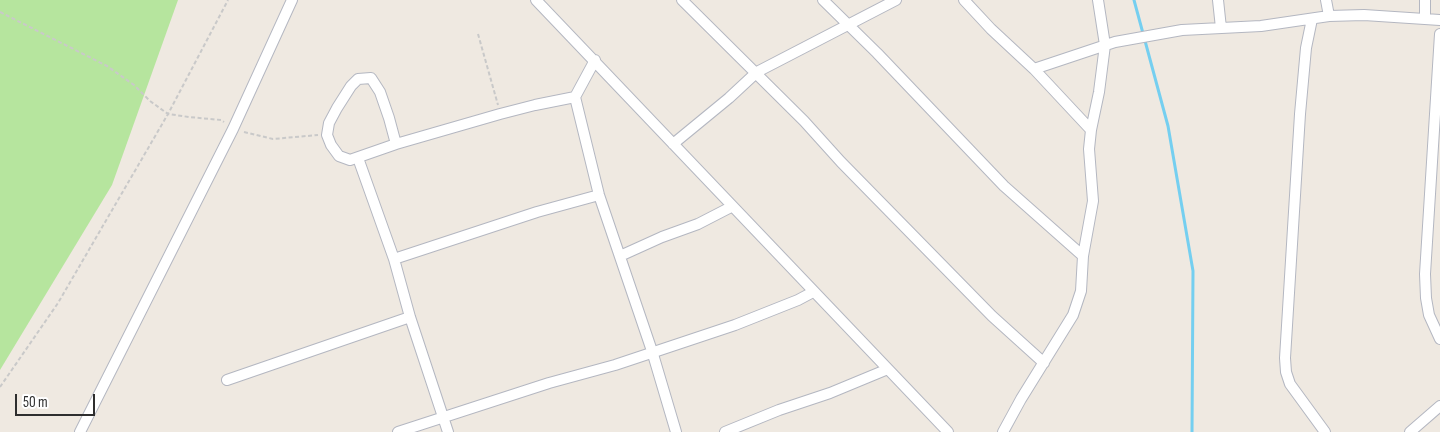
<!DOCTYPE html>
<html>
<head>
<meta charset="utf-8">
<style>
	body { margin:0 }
	#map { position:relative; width:1440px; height:432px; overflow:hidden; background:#efe9e1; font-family:"Sofia Sans Condensed",sans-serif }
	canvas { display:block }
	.scale { position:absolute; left:15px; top:394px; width:80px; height:22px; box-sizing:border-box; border:2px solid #2e2e2e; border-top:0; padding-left:6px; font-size:15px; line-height:18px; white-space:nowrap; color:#2e2e2e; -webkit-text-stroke:4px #fff; paint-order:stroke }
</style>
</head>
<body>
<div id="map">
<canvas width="1440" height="432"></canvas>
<div class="scale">50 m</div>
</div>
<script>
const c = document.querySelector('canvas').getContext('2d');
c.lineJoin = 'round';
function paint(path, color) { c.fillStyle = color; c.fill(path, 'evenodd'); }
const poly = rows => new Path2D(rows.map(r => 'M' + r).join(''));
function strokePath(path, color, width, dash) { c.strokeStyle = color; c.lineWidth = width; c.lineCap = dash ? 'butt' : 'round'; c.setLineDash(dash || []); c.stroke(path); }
const green = poly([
	[0,0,178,0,112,185,0,370]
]);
const stream = poly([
	[1134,0,1168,126,1193,271,1192,432]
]);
const path = poly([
	[0,12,107,66,134,85,150,101,168,114,189,117,221,120,224,122],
	[478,34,498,105],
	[244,132,273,139,318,135],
	[0,387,58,303,168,114,228,0]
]);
const minor = poly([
	[536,0,948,432],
	[682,0,804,121,841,162,992,316,1044,363],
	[823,0,877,53,1004,186,1083,256,1081,291,1073,315,1021,399,1003,432],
	[964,0,991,29,1034,69,1091,130,1089,149,1093,201,1083,256],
	[1218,0,1221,28],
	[1326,0,1329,16],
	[1312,19,1306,48,1300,114,1285,358,1286,372,1290,384,1325,432],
	[1425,19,1425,0],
	[1440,34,1425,274,1426,298,1429,315,1440,339],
	[595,60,575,97,599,195,652,351,676,432],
	[1034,69,1115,42,1182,30,1261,26,1329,16,1364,15,1440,20],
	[1091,130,1099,92,1105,45,1098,0],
	[396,144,389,118,380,92,371,78,358,79,351,86,337,108,329,123,327,135,331,145,339,156,350,160,396,144,500,114,535,105,575,97],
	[673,144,729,98,757,72,896,0],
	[358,158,394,259,410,317,448,432],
	[620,256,662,237,698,224,731,207],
	[394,259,537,212,599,195],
	[227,380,410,317],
	[80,432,233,129,292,0],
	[398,432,549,383,615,365,735,325,798,300,813,292],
	[725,432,779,410,830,393,888,369],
	[1410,432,1440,406]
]);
paint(green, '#b6e59e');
strokePath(stream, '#75cff0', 3);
strokePath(minor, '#b4b7c1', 12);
strokePath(path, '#c9c9c9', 2, [4, 2.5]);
strokePath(minor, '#fff', 10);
</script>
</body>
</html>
